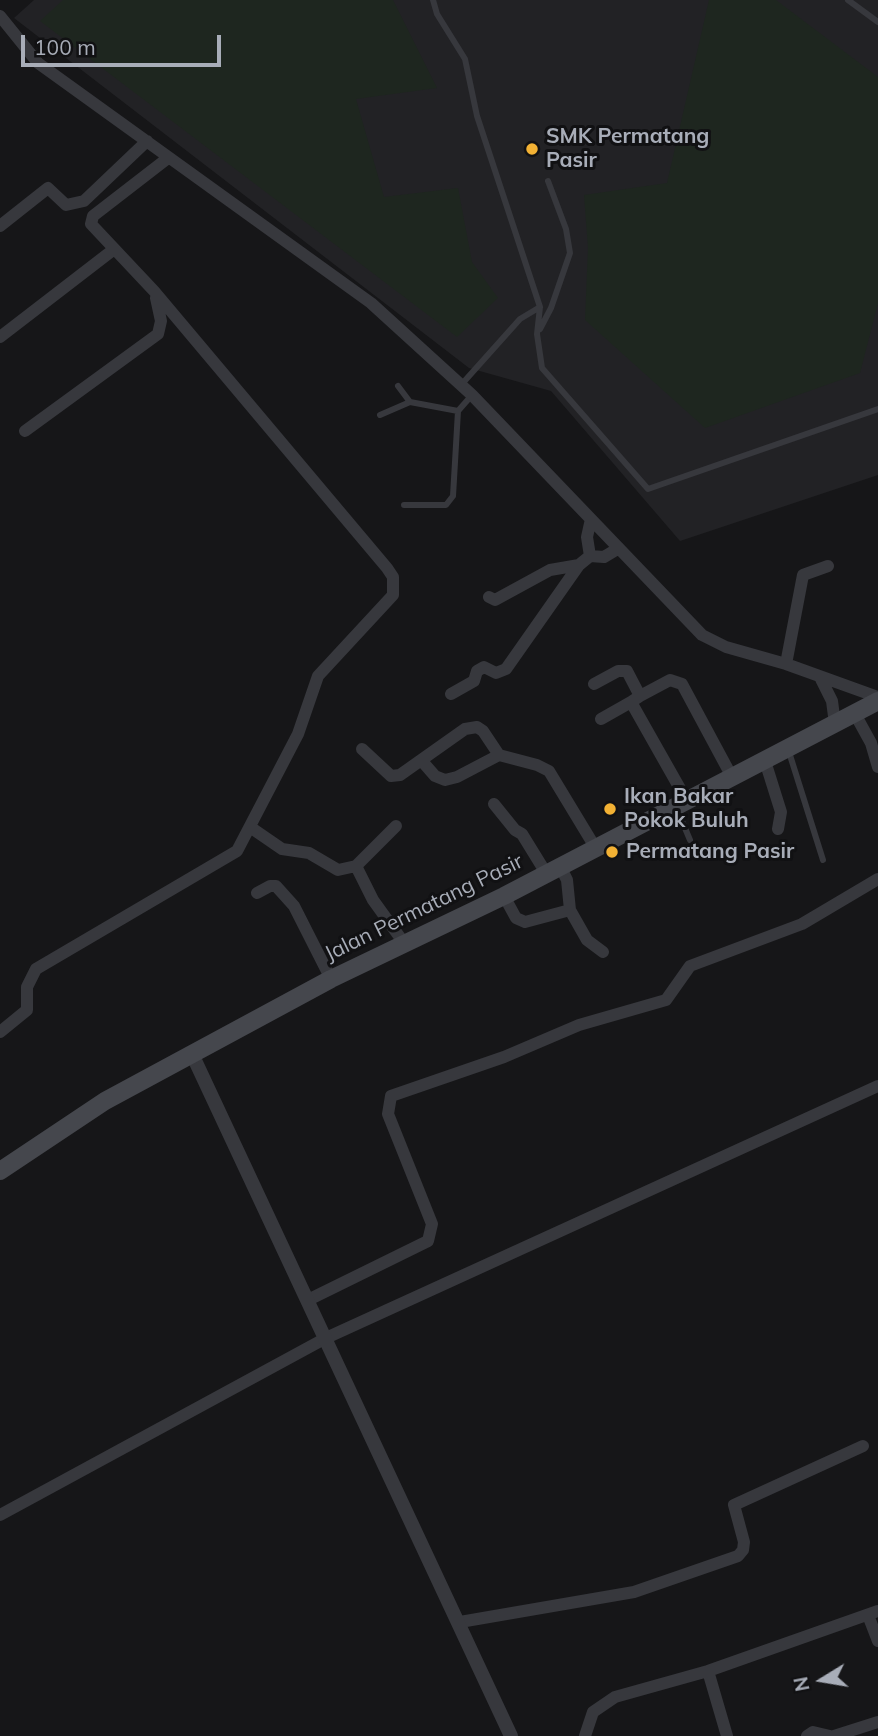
<!DOCTYPE html>
<html>
<head>
<meta charset="utf-8">
<style>
	body { margin:0 }
	#map { position:relative; width:878px; height:1736px; overflow:hidden; background:#161618; font-family:Mulish,sans-serif }
	canvas { display:block }
	.north { position:absolute; left:787px; top:1645px; width:70px; height:70px; -webkit-text-stroke:5px #111113; paint-order:stroke; rotate:259deg; font-size:19px; font-weight:700; line-height:28px; text-align:center; color:#a8adb8 }
	.north::after { content:''; display:block; margin:auto; width:24px; height:32px; background:#a8adb8; clip-path:polygon(50% 0,100% 100%,50% 72%,0 100%) }
	.scale { position:absolute; left:21px; top:35px; width:200px; height:32px; box-sizing:border-box; border:4px solid #a8adb8; border-top:0; padding-left:9px; font-size:21px; line-height:24px; white-space:nowrap; color:#a8adb8; -webkit-text-stroke:5px #111113; paint-order:stroke }
</style>
</head>
<body>
<div id="map">
<canvas width="878" height="1736"></canvas>
<div class="north">N</div>
<div class="scale">100 m</div>
</div>
<script>
const c = document.querySelector('canvas').getContext('2d');
c.lineJoin = 'round';
function paint(path, color) { c.fillStyle = color; c.fill(path, 'evenodd'); }
const poly = rows => new Path2D(rows.map(r => 'M' + r).join(''));
function strokePath(path, color, width, dash) { c.strokeStyle = color; c.lineWidth = width; c.lineCap = dash ? 'butt' : 'round'; c.setLineDash(dash || []); c.stroke(path); }
function drawText(font, color, halo, rows, align = 'center') {
  c.font = font + ' Mulish,sans-serif'; c.lineWidth = 6; c.setLineDash([]); c.textBaseline = 'middle'; c.strokeStyle = halo; c.fillStyle = color; for (const [text, x, y, turn = 0] of rows) {
    c.save(); c.translate(x, y); c.rotate((+turn || 0) * Math.PI / 180); c.textAlign = isNaN(turn) ? turn : align; if (halo) c.strokeText(text, 0, 0); c.fillText(text, 0, 0); c.restore();
  }
}
const built = poly([
	[34,0,878,0,878,475,680,541,551,391,469,368,14,18]
]);
const green = poly([
	[63,0,393,0,437,88,356,99,384,197,458,188,472,262,498,298,457,337,40,21],
	[709,0,776,0,878,77,878,303,860,373,705,428,585,320,588,248,584,195,667,183]
]);
const service = poly([
	[433,0,437,14,465,59,477,116,540,307,537,334,542,368,648,489,878,409],
	[848,0,878,22],
	[540,329,551,308,570,253,566,229,548,181],
	[461,385,520,319,540,307],
	[398,386,410,402],
	[380,415,410,402,458,411,472,395],
	[404,505,446,505,453,496,458,411],
	[789,752,823,860],
	[677,809,690,840]
]);
const minor = poly([
	[0,16,38,63,371,303,472,395,702,635,726,647,786,664,878,697],
	[0,226,48,188,66,205,84,201,147,141],
	[0,337,113,250],
	[25,431,158,334,161,321,156,298],
	[590,556,587,537,591,519],
	[489,597,495,600,550,570,579,565],
	[786,664,803,575,828,566],
	[821,679,832,701,835,724],
	[594,684,618,671,627,671,640,696,670,680,682,684,732,777],
	[451,694,474,681,477,671,484,667,496,673,506,669,579,565,590,556,604,557,619,548],
	[640,696,631,702,687,801],
	[855,714,871,743,878,767],
	[601,719,631,702],
	[362,749,391,776,400,775,465,729,477,727,483,731,499,755],
	[421,760,435,776,445,780,457,777,499,755,537,765,549,771,595,847],
	[765,761,781,812,778,829],
	[494,804,515,830,522,834,546,873],
	[250,827,282,849,309,853,338,870,356,866,373,900,404,943],
	[356,866,396,826],
	[560,866,567,880,570,910],
	[257,893,270,886,276,886,294,906,331,979],
	[504,896,516,918,525,922,570,910,587,940,603,952],
	[0,1032,27,1010,27,987,36,969,237,851,298,734,318,676,393,595,393,577,387,568,154,291,91,224,93,216,168,158],
	[308,1300,428,1241,432,1224,388,1114,391,1096,504,1057,579,1025,666,1000,690,966,802,924,878,879],
	[0,1515,326,1338,878,1086],
	[868,1615,878,1641],
	[460,1622,634,1592,738,1556,743,1550,744,1542,734,1505,863,1446],
	[708,1671,727,1736],
	[585,1736,593,1712,615,1697,708,1671,878,1611],
	[807,1736,813,1732,830,1736],
	[834,1736,878,1722]
]);
const tertiary = poly([
	[192,1054,511,1736]
]);
const secondary = poly([
	[0,1171,105,1101,331,979,504,896,878,701]
]);
const markers = [
	[532,149,7,"#f2b134"],
	[610,809,7,"#f2b134"],
	[612,852,7,"#f2b134"]
];
const poiNames = [
	["SMK Permatang",546,137],
	["Pasir",546,161],
	["Ikan Bakar",624,797],
	["Pokok Buluh",624,821],
	["Permatang Pasir",626,852]
];
const streetNames = [
	["Jalan Permatang Pasir",424,908,-26]
];
paint(built, '#222225');
paint(green, '#1e261f');
strokePath(service, '#37383d', 6);
strokePath(minor, '#37383d', 12);
strokePath(tertiary, '#37383d', 14);
strokePath(secondary, '#45474d', 18);
for (const [x, y, r, color] of markers) { const dot = new Path2D(); dot.arc(x, y, r, 0, 2 * Math.PI); c.fillStyle = color; c.fill(dot); strokePath(dot, '#111113', 2.5); }
drawText('bold 21px', '#a8adb8', '#111113', poiNames, 'left');
drawText('21px', '#a8adb8', '#111113', streetNames);
</script>
</body>
</html>
